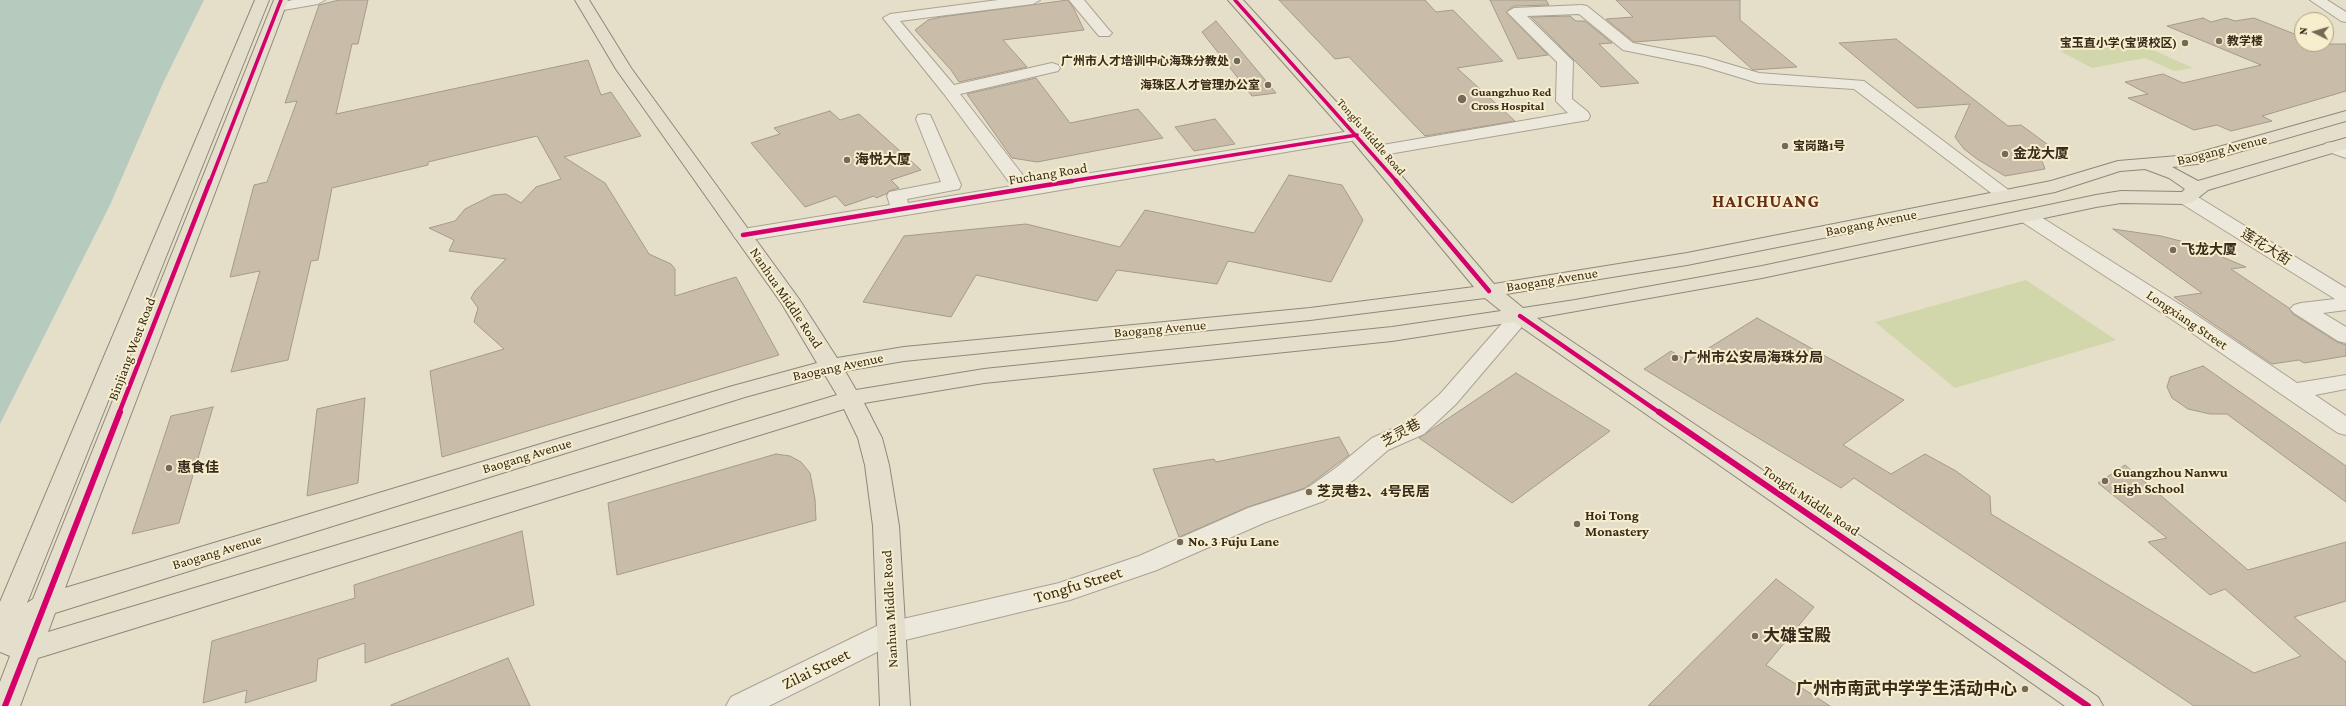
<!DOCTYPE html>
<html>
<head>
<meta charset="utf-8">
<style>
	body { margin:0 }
	#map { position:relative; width:2346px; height:706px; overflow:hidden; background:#e5dfc9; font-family:"Crimson Pro",serif }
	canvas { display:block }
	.north { position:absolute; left:2294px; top:12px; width:40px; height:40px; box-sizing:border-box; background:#f7eece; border:1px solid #aba086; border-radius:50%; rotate:275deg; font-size:11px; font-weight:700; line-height:16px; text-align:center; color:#382b1b }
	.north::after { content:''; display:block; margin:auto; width:14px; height:18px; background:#756a58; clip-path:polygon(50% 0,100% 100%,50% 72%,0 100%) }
</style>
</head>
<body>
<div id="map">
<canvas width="2346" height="706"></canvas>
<div class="north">N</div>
</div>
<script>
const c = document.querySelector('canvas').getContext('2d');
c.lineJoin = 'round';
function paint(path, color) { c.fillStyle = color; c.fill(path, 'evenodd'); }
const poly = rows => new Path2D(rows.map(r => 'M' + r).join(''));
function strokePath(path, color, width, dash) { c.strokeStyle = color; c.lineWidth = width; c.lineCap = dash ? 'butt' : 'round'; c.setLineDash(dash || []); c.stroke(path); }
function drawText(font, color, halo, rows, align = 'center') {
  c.font = font + ' "Crimson Pro","Noto Sans SC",serif'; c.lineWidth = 4; c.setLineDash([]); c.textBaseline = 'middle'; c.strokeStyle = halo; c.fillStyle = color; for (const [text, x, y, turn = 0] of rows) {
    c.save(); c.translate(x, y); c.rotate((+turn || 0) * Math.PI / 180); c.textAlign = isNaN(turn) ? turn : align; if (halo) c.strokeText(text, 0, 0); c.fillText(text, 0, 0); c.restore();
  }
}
const green = poly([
	[2126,38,2193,68,2174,71,2145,58,2092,68,2060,51],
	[2026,280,2116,340,1955,388,1875,322]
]);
const water = poly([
	[0,0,204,0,163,83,110,205,0,424]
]);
const building = poly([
	[339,0,368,0,358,44,352,44,336,114,588,60,601,95,611,92,641,136,564,157,605,183,649,254,671,264,675,269,675,296,736,277,779,355,442,457,430,371,504,349,474,322,478,308,471,298,475,291,506,259,449,251,454,240,429,228,455,221,465,209,493,195,506,194,521,203,536,187,561,179,537,136,428,162,428,165,332,188,318,260,311,261,288,360,231,372,260,271,230,277,254,185,267,182,297,101,285,103,319,5,339,0],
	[1068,0,1074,9,1084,30,1003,40,1027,67,959,82,951,70,915,30,928,20,941,17,1068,0],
	[1279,0,1425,0,1436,12,1453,10,1503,61,1457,68,1515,121,1425,136,1349,57,1335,59,1279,0],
	[1490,0,1546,0,1549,5,1514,6,1506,12,1548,55,1518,59,1490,0],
	[1616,0,1740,0,1740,20,1797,67,1753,70,1715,36,1634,42,1606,19,1633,17,1616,0],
	[1570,16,1576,21,1585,21,1612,43,1599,44,1639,83,1601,87,1531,17,1570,16],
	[2203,18,2211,22,2226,18,2235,21,2254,18,2302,37,2302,44,2346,44,2346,91,2262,116,2272,121,2231,131,2217,125,2194,130,2128,98,2148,94,2125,82,2163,74,2183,83,2261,65,2167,26,2203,18],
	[1216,21,1276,93,1252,96,1202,32,1216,21],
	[1896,39,2008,126,2021,125,2051,147,2038,150,2045,169,2005,176,1977,159,1964,149,1955,137,1970,104,1917,108,1839,43,1896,39],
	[1036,78,1070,123,1138,109,1163,138,1037,162,1012,158,967,94,1036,78],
	[830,111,840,120,859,114,921,170,891,180,899,188,889,191,886,194,876,198,874,196,845,206,836,196,805,207,751,143,780,134,774,128,830,111],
	[1215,119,1235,144,1194,151,1175,127,1215,119],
	[1289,175,1342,185,1363,220,1331,282,1228,261,1217,284,1117,270,1097,301,976,275,951,317,863,302,904,236,1026,224,1120,247,1145,210,1254,233,1289,175],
	[2113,229,2161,236,2192,244,2246,267,2231,269,2289,308,2293,314,2337,342,2346,345,2346,356,2304,363,2299,360,2272,364,2174,297,2202,293,2113,229],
	[1757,318,1904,400,1843,445,1891,474,1925,454,1956,471,1990,496,1991,514,2254,673,2301,656,2225,589,2210,595,2148,542,2167,538,2098,483,2125,465,2248,570,2346,542,2346,601,2294,617,2346,662,2346,706,2194,706,1854,478,1841,488,1644,369,1671,351,1688,361,1757,318],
	[2203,366,2346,466,2346,502,2227,414,2210,414,2188,409,2172,398,2167,387,2170,377,2203,366],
	[1516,373,1610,431,1512,503,1419,438,1516,373],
	[365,398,358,483,307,496,317,409,365,398],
	[213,407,179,523,132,534,171,416,213,407],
	[1339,437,1349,455,1305,488,1248,507,1179,537,1153,469,1214,459,1216,462,1339,437],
	[776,454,790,456,801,462,810,473,815,499,816,520,617,575,608,503,776,454],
	[522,531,534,605,365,663,365,643,318,659,316,681,245,703,247,690,203,703,212,641,355,598,354,585,522,531],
	[1776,579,1814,607,1766,665,1830,706,1648,706,1776,579],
	[508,658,530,706,391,706,391,705,508,658]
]);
const minor = poly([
	[293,0,325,0,318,4,278,11,271,7,273,4,293,0],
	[998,0,1040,0,1033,4,900,21,954,85,1052,63,1058,65,1060,68,1058,71,960,94,1029,183,1357,130,1363,131,1366,135,1363,139,1357,140,1025,196,743,241,736,239,733,235,736,231,743,229,890,205,887,196,889,192,941,182,916,119,918,115,924,114,930,115,932,119,961,185,959,189,907,199,908,203,1012,186,944,94,883,18,890,14,998,0],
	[1069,0,1084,0,1109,30,1112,33,1109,36,1099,36,1069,0],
	[2310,0,2327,0,2346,12,2346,22,2341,21,2310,0],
	[1582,5,1587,6,1633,43,1705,57,1759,73,1864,81,2015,195,2013,199,2006,201,1999,199,1854,89,1758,83,1702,66,1623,50,1579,14,1527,16,1573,61,1572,99,1588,112,1590,116,1588,120,1371,157,1365,156,1362,152,1365,148,1371,147,1568,113,1556,101,1557,62,1507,12,1514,8,1582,5],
	[2332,142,2346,147,2346,158,2326,151,2323,147,2326,143,2332,142],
	[2186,192,2193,194,2346,288,2346,310,2323,313,2346,327,2346,343,2338,341,2294,313,2290,309,2294,305,2301,303,2335,299,2179,202,2177,198,2179,194,2186,192],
	[2026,210,2033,212,2192,312,2297,383,2346,375,2346,389,2315,395,2346,416,2346,435,2338,433,2176,322,2019,220,2016,216,2019,212,2026,210],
	[1520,310,1527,311,1531,316,1456,404,1424,434,1388,450,1355,479,1324,501,1266,522,1157,570,1070,600,897,642,769,706,726,706,731,697,881,624,1059,583,1139,556,1248,508,1306,489,1337,467,1372,438,1408,422,1440,394,1513,311,1520,310]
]);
const major = poly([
	[255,0,269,0,27,603,33,599,274,0,288,0,65,588,729,387,817,363,782,304,616,69,575,0,589,0,631,68,799,299,837,358,904,347,1310,308,1474,287,1351,139,1228,0,1243,0,1363,131,1494,284,1687,253,2051,181,2118,161,2190,155,2346,111,2346,121,2197,164,2172,167,2198,181,2346,138,2346,149,2208,190,2193,202,2186,204,2121,203,2096,207,1762,278,1537,318,2040,657,2098,697,2103,706,2065,706,1514,322,1392,341,984,383,864,403,882,438,889,465,899,526,910,706,880,706,873,526,865,465,858,438,844,409,38,658,20,706,0,706,0,682,10,656,0,652,0,602,255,0],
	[2145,169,2169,178,2185,189,2182,192,2121,191,2096,195,1762,266,1575,300,1523,308,1506,294,1687,265,2055,192,2120,171,2145,169],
	[1485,298,1501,311,1392,327,984,369,856,390,845,371,904,361,1310,320,1485,298],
	[825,375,837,395,48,632,55,613,745,397,825,375]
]);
const cyclewayFar2 = poly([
	[1235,0,1397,182],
	[210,182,281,0],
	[1065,182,1357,135]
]);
const cyclewayFar1 = poly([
	[1396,181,1489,291],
	[743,235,1072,181],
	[1520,316,1660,413],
	[119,413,210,181]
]);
const cycleway = poly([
	[1659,412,2088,706],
	[5,706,120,412]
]);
const markers = [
	[2219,41,4,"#756a58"],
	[2185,43,4,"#756a58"],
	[1237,61,4,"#756a58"],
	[1268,85,4,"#756a58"],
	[1462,99,5,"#756a58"],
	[1785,146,4,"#756a58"],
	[2005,154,4,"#756a58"],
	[847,160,4,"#756a58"],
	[2173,250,4,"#756a58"],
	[1675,358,4,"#756a58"],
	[169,468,4,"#756a58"],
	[2105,481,4,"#756a58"],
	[1309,492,4,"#756a58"],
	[1577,524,4,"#756a58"],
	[1180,542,4,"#756a58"],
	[1755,636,4,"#756a58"],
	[2025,689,4,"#756a58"]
];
const farPoinames = [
	["教学楼",2227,41],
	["宝玉直小学(宝贤校区)",2177,43,"right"],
	["广州市人才培训中心海珠分教处",1229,61,"right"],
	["海珠区人才管理办公室",1260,85,"right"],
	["Guangzhuo Red",1471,92],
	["Cross Hospital",1471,106],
	["宝岗路1号",1793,146]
];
const farStreetnames = [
	["Tongfu Middle Road",1371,137,49]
];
const streetNames = [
	["Baogang Avenue",2222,150,-14],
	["Fuchang Road",1048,174,-9],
	["Baogang Avenue",1871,223,-11],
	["莲花大街",2266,247,32],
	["Baogang Avenue",1552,280,-9],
	["Nanhua Middle Road",786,298,56],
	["Longxiang Street",2187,320,34],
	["Baogang Avenue",1160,329,-5],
	["Binjiang West Road",132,349,-69],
	["Baogang Avenue",838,367,-12],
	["芝灵巷",1401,433,-29],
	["Baogang Avenue",527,456,-17],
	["Tongfu Middle Road",1811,501,34],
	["Baogang Avenue",217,552,-17],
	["Nanhua Middle Road",890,609,-93]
];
const poiNames = [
	["金龙大厦",2013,154],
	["海悦大厦",855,160],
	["飞龙大厦",2181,250],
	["广州市公安局海珠分局",1683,358],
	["惠食佳",177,468],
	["Guangzhou Nanwu",2113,473],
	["High School",2113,489],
	["芝灵巷2、4号民居",1317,492],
	["Hoi Tong",1585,516],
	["Monastery",1585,532],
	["No. 3 Fuju Lane",1188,542]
];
const nearStreetnames = [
	["Tongfu Street",1078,585,-17],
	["Zilai Street",816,669,-26]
];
const nearPoinames = [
	["大雄宝殿",1763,636],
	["广州市南武中学学生活动中心",2017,689,"right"]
];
const districtNames = [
	["HAICHUANG",1766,201]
];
paint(green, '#d2d6ab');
paint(water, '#b6cabe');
paint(building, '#c9bdaa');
strokePath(building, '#a59a89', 1);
strokePath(minor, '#a9a293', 2);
strokePath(major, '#8f887a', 2);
paint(minor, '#ede8dc');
paint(major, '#e4dfcd');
strokePath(cyclewayFar2, '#d6006c', 3.5);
strokePath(cyclewayFar1, '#d6006c', 4.5);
strokePath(cycleway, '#d6006c', 6);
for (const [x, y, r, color] of markers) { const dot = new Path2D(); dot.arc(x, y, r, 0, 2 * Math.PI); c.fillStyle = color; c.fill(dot); strokePath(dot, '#f7eece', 1.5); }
drawText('bold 12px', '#382b1b', '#f7eece', farPoinames, 'left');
drawText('12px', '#382b1b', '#f7eece', farStreetnames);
drawText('14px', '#382b1b', '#f7eece', streetNames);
drawText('bold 14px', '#382b1b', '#f7eece', poiNames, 'left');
drawText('17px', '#382b1b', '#f7eece', nearStreetnames);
drawText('bold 17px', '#382b1b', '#f7eece', nearPoinames, 'left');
c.letterSpacing = '1px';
drawText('bold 18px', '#672e18', '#f7eece', districtNames);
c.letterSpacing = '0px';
</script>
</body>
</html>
